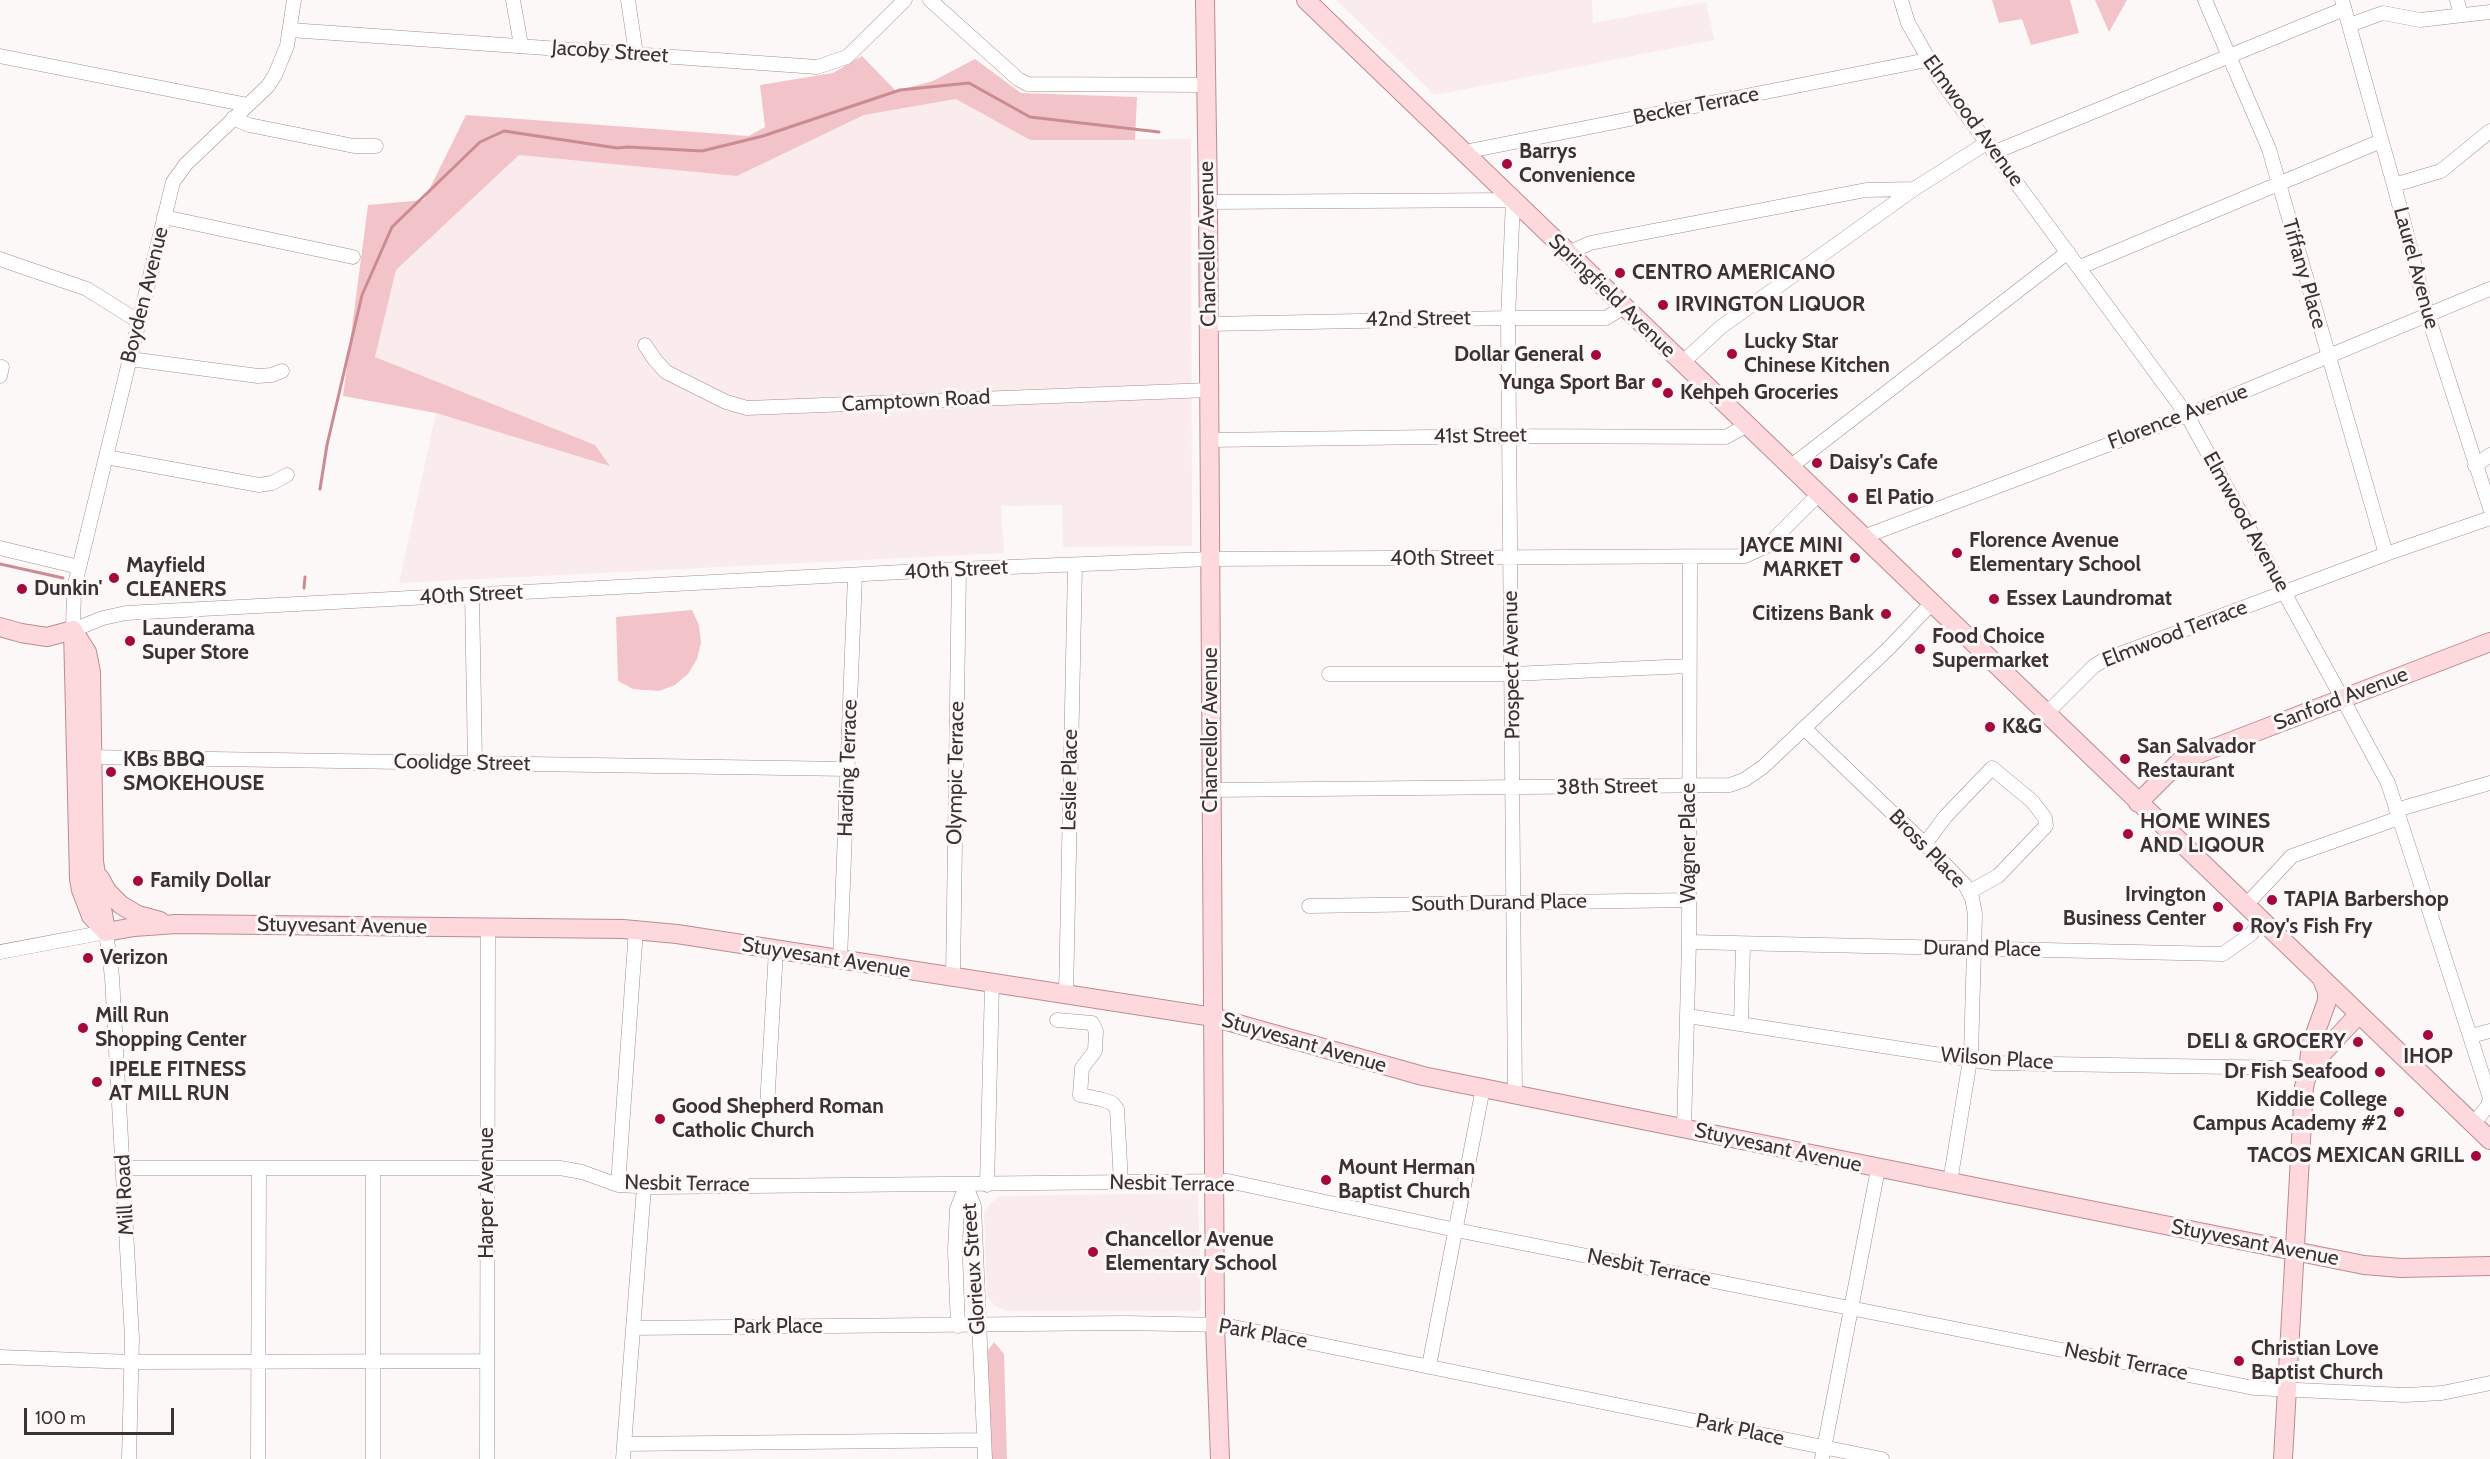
<!DOCTYPE html>
<html>
<head>
<meta charset="utf-8">
<style>
	body { margin:0 }
	#map { position:relative; width:2490px; height:1459px; overflow:hidden; background:#fdf8f8; font-family:Cabin,sans-serif }
	canvas { display:block }
	.scale { position:absolute; left:24px; top:1408px; width:150px; height:27px; box-sizing:border-box; border:3px solid #3d3233; border-top:0; padding-left:8px; font-size:18px; line-height:21px; white-space:nowrap; color:#3d3233; -webkit-text-stroke:4px #fdf8f8; paint-order:stroke }
</style>
</head>
<body>
<div id="map">
<canvas width="2490" height="1459"></canvas>
<div class="scale">100 m</div>
</div>
<script>
const c = document.querySelector('canvas').getContext('2d');
c.lineJoin = 'round';
function paint(path, color) { c.fillStyle = color; c.fill(path, 'evenodd'); }
const poly = rows => new Path2D(rows.map(r => 'M' + r).join(''));
function strokePath(path, color, width, dash) { c.strokeStyle = color; c.lineWidth = width; c.lineCap = dash ? 'butt' : 'round'; c.setLineDash(dash || []); c.stroke(path); }
function drawText(font, color, halo, rows, align = 'center') {
  c.font = font + ' Cabin,sans-serif'; c.lineWidth = 6; c.setLineDash([]); c.textBaseline = 'middle'; c.strokeStyle = halo; c.fillStyle = color; for (const [text, x, y, turn = 0] of rows) {
    c.save(); c.translate(x, y); c.rotate((+turn || 0) * Math.PI / 180); c.textAlign = isNaN(turn) ? turn : align; if (halo) c.strokeText(text, 0, 0); c.fillText(text, 0, 0); c.restore();
  }
}
const built = poly([
	[1336,0,1592,0,1593,23,1706,2,1714,40,1435,95],
	[956,99,1030,140,1191,139,1192,546,1063,547,1062,505,1001,506,1004,553,399,583,436,413,609,465,375,357,396,270,519,155,737,176,864,115],
	[1198,1193,1201,1307,1198,1311,1006,1311,995,1306,987,1296,984,1214,990,1204,1000,1196]
]);
const green = poly([
	[1992,0,2070,0,2079,33,2031,45,2022,19,1999,23],
	[2095,0,2127,0,2109,32],
	[862,56,896,91,933,81,975,59,1021,93,1137,97,1135,140,1030,140,956,99,864,115,737,176,519,155,396,270,375,357,595,445,610,466,436,413,343,396,368,205,424,200,466,115,749,136,765,127,760,85,833,73],
	[692,610,699,625,701,643,697,659,688,674,675,685,659,691,633,689,618,681,616,617],
	[994,1342,1004,1354,1007,1459,992,1459,986,1353]
]);
const stream = poly([
	[320,489,327,445,362,295,392,227,480,142,504,131,617,148,628,147,702,151,763,136,900,90,969,83,1030,117,1159,132],
	[0,564,63,578],
	[304,588,305,577]
]);
const minor = poly([
	[294,0,287,46,275,75,268,86,186,164,173,182,74,588,73,630,103,618,126,613,959,569,1210,559,1745,556,1767,546,1819,494],
	[513,0,521,45],
	[628,0,636,54],
	[930,0,1018,79,1027,84,1205,85],
	[1901,0,1908,23,1940,79,2187,415,2348,709,2388,783,2490,1098],
	[2205,0,2269,149,2386,554],
	[2342,0,2394,185,2428,316,2490,508],
	[2457,0,2461,15],
	[2349,25,2383,13,2420,20,2490,12],
	[290,30,817,67,847,57,905,0],
	[0,56,248,105],
	[233,118,249,125,354,146,376,146],
	[1464,152,1927,60],
	[1995,152,2344,9],
	[2394,185,2441,171,2490,131],
	[1208,202,1513,200,1508,318,1515,1095],
	[164,217,353,257],
	[1568,253,1590,243,1866,190,1914,189],
	[0,259,87,289,138,321],
	[2080,267,2381,141],
	[1209,324,1508,318,1606,318,1624,307],
	[645,345,655,360,666,372,726,402,747,408,1209,390],
	[130,359,258,376,272,375,282,371],
	[1682,363,1721,327,1914,189,1988,142],
	[0,376,2,367],
	[1209,440,1509,436,1726,437,1747,425],
	[106,457,259,485,272,483,287,475],
	[2475,466,2490,455],
	[1790,467,2068,252],
	[1863,537,2187,415,2490,289],
	[0,548,79,567],
	[472,594,475,763],
	[1329,674,1512,674,1689,666],
	[2046,714,2094,666,2104,660,2386,554,2490,518],
	[1804,728,1934,853,1965,885,1972,898,1975,914,1971,1054,1950,1182],
	[85,757,848,769],
	[1211,790,1730,785,1744,780,1763,767,1889,648,1932,603],
	[2396,810,2490,783],
	[1925,844,1945,817,1992,768,2032,801,2045,818,2046,826,1998,876,1969,892],
	[2246,905,2292,856,2399,818],
	[1309,906,1689,900],
	[1689,942,2223,954,2251,934,2262,921],
	[0,952,106,932,112,977,132,1338,129,1459],
	[840,960,855,575],
	[953,977,959,569],
	[1066,995,1075,565],
	[1688,1016,1993,1063,2290,1068,2308,1072],
	[1057,1020,1092,1023,1096,1031,1095,1051,1082,1068,1080,1095,1100,1099,1112,1103,1117,1109,1121,1183],
	[1741,1024,1743,944],
	[2471,1036,2490,1031],
	[767,1107,776,950],
	[2473,1124,2488,1106,2490,1097],
	[1684,1129,1689,942,1690,557],
	[123,1168,560,1168,582,1172,618,1185,655,1187,1228,1181,1456,1230,2254,1388,2405,1395,2442,1393,2490,1383],
	[618,1185,636,929],
	[987,1185,992,984],
	[966,1186,974,1206,985,1459],
	[958,1326,955,1250,957,1209,966,1186],
	[633,1328,1125,1323,1224,1325,1882,1459],
	[0,1357,132,1362,487,1361],
	[1429,1366,1483,1088],
	[624,1444,984,1440],
	[258,1459,259,1168],
	[373,1459,373,1168],
	[487,1459,488,928],
	[623,1459,644,1187],
	[1822,1459,1878,1169]
]);
const major = poly([
	[1205,0,1208,202,1215,1324,1220,1459],
	[1306,0,2490,1140],
	[0,627,21,633,47,637,73,630],
	[73,630,79,879,81,890,91,916,106,932],
	[73,630,87,652,91,672,94,862,106,931],
	[2138,803,2180,761,2490,642],
	[100,878,107,891,121,905,138,915,160,921],
	[106,932,134,927,176,924,623,929,677,934,1213,1017,1423,1076,2364,1265,2401,1268,2490,1266],
	[2308,1070,2311,1045,2327,1001,2327,992,2322,979],
	[2283,1459,2304,1087,2308,1072,2316,1060,2359,1014]
]);
const markers = [
	[1507,164,6,"#a4093e"],
	[1620,273,6,"#a4093e"],
	[1663,305,6,"#a4093e"],
	[1732,354,6,"#a4093e"],
	[1596,355,6,"#a4093e"],
	[1657,383,6,"#a4093e"],
	[1668,393,6,"#a4093e"],
	[1817,463,6,"#a4093e"],
	[1853,498,6,"#a4093e"],
	[1957,553,6,"#a4093e"],
	[1855,558,6,"#a4093e"],
	[114,578,6,"#a4093e"],
	[22,589,6,"#a4093e"],
	[1994,599,6,"#a4093e"],
	[1886,614,6,"#a4093e"],
	[130,641,6,"#a4093e"],
	[1920,649,6,"#a4093e"],
	[1990,727,6,"#a4093e"],
	[2125,759,6,"#a4093e"],
	[111,772,6,"#a4093e"],
	[2128,834,6,"#a4093e"],
	[138,881,6,"#a4093e"],
	[2272,900,6,"#a4093e"],
	[2218,907,6,"#a4093e"],
	[2238,927,6,"#a4093e"],
	[88,958,6,"#a4093e"],
	[83,1028,6,"#a4093e"],
	[2428,1035,6,"#a4093e"],
	[2358,1042,6,"#a4093e"],
	[2380,1072,6,"#a4093e"],
	[97,1082,6,"#a4093e"],
	[2399,1112,6,"#a4093e"],
	[660,1119,6,"#a4093e"],
	[2476,1156,6,"#a4093e"],
	[1326,1180,6,"#a4093e"],
	[1093,1252,6,"#a4093e"],
	[2239,1361,6,"#a4093e"]
];
const streetNames = [
	["Jacoby Street",610,52,4],
	["Becker Terrace",1696,106,-11],
	["Elmwood Avenue",1973,121,54],
	["Chancellor Avenue",1208,244,-91],
	["Laurel Avenue",2416,268,75],
	["Tiffany Place",2304,274,74],
	["Boyden Avenue",145,295,-76],
	["Springfield Avenue",1612,296,44],
	["42nd Street",1418,319,-1],
	["Camptown Road",916,401,-3],
	["Florence Avenue",2178,417,-21],
	["41st Street",1480,436,-1],
	["Elmwood Avenue",2246,522,61],
	["40th Street",1442,559],
	["40th Street",956,570,-3],
	["40th Street",471,595,-3],
	["Elmwood Terrace",2175,634,-21],
	["Prospect Avenue",1512,665,-91],
	["Sanford Avenue",2341,699,-21],
	["Chancellor Avenue",1211,730,-90],
	["Coolidge Street",462,763,1],
	["Harding Terrace",848,768,-88],
	["Olympic Terrace",956,773,-89],
	["Leslie Place",1070,780,-89],
	["38th Street",1607,787,-1],
	["Wagner Place",1689,843,-90],
	["Bross Place",1927,849,46],
	["South Durand Place",1499,903,-1],
	["Stuyvesant Avenue",342,926,1],
	["Durand Place",1982,949,1],
	["Stuyvesant Avenue",826,958,9],
	["Stuyvesant Avenue",1304,1043,16],
	["Wilson Place",1997,1059,4],
	["Stuyvesant Avenue",1778,1148,12],
	["Nesbit Terrace",687,1184,1],
	["Nesbit Terrace",1172,1184,1],
	["Harper Avenue",487,1193,-90],
	["Mill Road",125,1195,-93],
	["Stuyvesant Avenue",2255,1243,11],
	["Nesbit Terrace",1649,1268,11],
	["Glorieux Street",974,1269,-94],
	["Park Place",778,1327],
	["Park Place",1263,1334,10],
	["Nesbit Terrace",2126,1362,11],
	["Park Place",1740,1430,12]
];
const poiNames = [
	["Barrys",1519,152],
	["Convenience",1519,176],
	["CENTRO AMERICANO",1632,273],
	["IRVINGTON LIQUOR",1675,305],
	["Lucky Star",1744,342],
	["Chinese Kitchen",1744,366],
	["Dollar General",1584,355,"right"],
	["Yunga Sport Bar",1645,383,"right"],
	["Kehpeh Groceries",1680,393],
	["Daisy's Cafe",1829,463],
	["El Patio",1865,498],
	["Florence Avenue",1969,541],
	["Elementary School",1969,565],
	["JAYCE MINI",1843,546,"right"],
	["MARKET",1843,570,"right"],
	["Mayfield",126,566],
	["CLEANERS",126,590],
	["Dunkin'",34,589],
	["Essex Laundromat",2006,599],
	["Citizens Bank",1874,614,"right"],
	["Launderama",142,629],
	["Super Store",142,653],
	["Food Choice",1932,637],
	["Supermarket",1932,661],
	["K&G",2002,727],
	["San Salvador",2137,747],
	["Restaurant",2137,771],
	["KBs BBQ",123,760],
	["SMOKEHOUSE",123,784],
	["HOME WINES",2140,822],
	["AND LIQOUR",2140,846],
	["Family Dollar",150,881],
	["Irvington",2206,895,"right"],
	["Business Center",2206,919,"right"],
	["TAPIA Barbershop",2284,900],
	["Roy's Fish Fry",2250,927],
	["Verizon",100,958],
	["Mill Run",95,1016],
	["Shopping Center",95,1040],
	["DELI & GROCERY",2346,1042,"right"],
	["IHOP",2428,1057,"center"],
	["IPELE FITNESS",109,1070],
	["AT MILL RUN",109,1094],
	["Dr Fish Seafood",2368,1072,"right"],
	["Kiddie College",2387,1100,"right"],
	["Campus Academy #2",2387,1124,"right"],
	["Good Shepherd Roman",672,1107],
	["Catholic Church",672,1131],
	["TACOS MEXICAN GRILL",2464,1156,"right"],
	["Mount Herman",1338,1168],
	["Baptist Church",1338,1192],
	["Chancellor Avenue",1105,1240],
	["Elementary School",1105,1264],
	["Christian Love",2251,1349],
	["Baptist Church",2251,1373]
];
paint(built, '#faebec');
paint(green, '#f2c4c9');
strokePath(stream, '#cb8b92', 3);
strokePath(minor, '#a58c8e', 15);
strokePath(major, '#b88d92', 20);
strokePath(minor, '#fff', 14);
strokePath(major, '#fdd8dc', 18);
for (const [x, y, r, color] of markers) { const dot = new Path2D(); dot.arc(x, y, r, 0, 2 * Math.PI); c.fillStyle = color; c.fill(dot); strokePath(dot, '#fdf8f8', 2); }
drawText('21px', '#3d3233', '#fdf8f8', streetNames);
drawText('bold 21px', '#3d3233', '#fdf8f8', poiNames, 'left');
</script>
</body>
</html>
